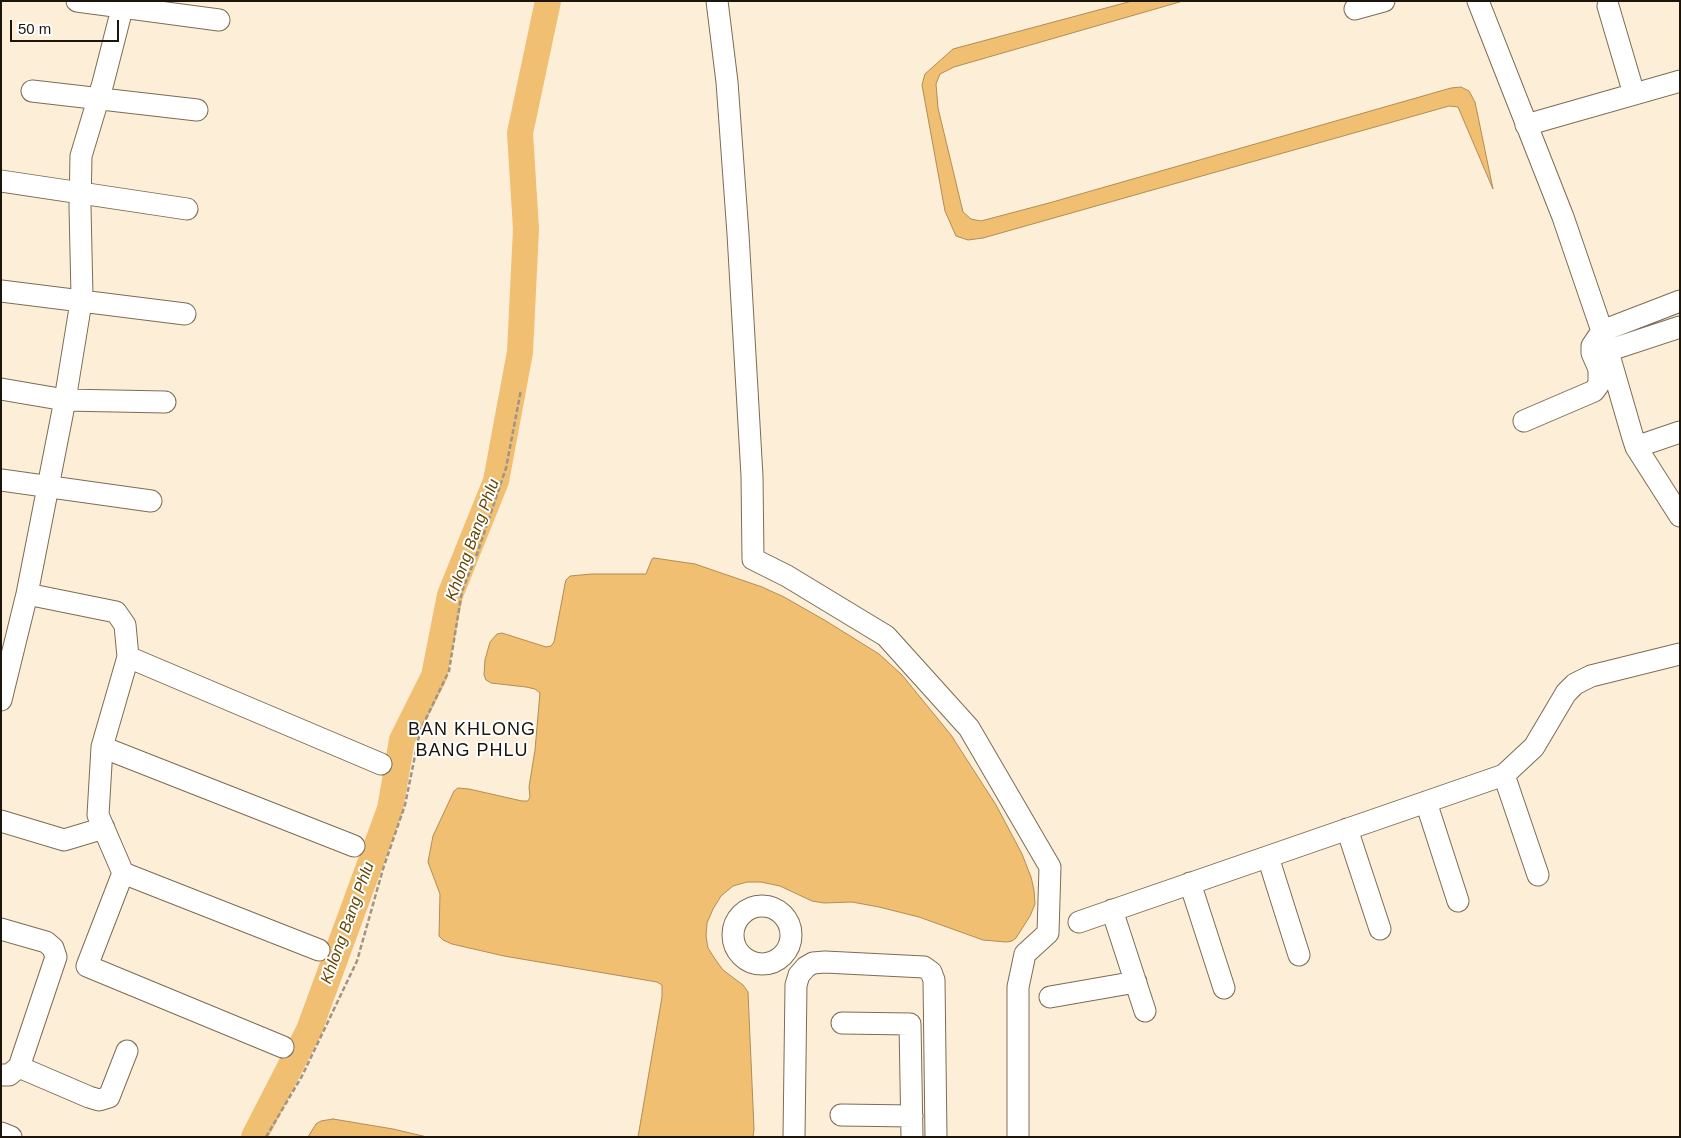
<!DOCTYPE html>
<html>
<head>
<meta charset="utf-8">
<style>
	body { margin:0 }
	#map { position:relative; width:1681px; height:1138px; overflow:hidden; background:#fdeed8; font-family:Helvetica,sans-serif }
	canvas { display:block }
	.frame { position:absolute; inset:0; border:2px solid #1c150c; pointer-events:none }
	.scale { position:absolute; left:10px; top:20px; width:109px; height:22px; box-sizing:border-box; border:2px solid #1c150c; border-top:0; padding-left:6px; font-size:15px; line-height:18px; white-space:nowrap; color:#1c150c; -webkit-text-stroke:4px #fff; paint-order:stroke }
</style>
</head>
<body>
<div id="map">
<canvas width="1681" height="1138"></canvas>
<div class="frame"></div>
<div class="scale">50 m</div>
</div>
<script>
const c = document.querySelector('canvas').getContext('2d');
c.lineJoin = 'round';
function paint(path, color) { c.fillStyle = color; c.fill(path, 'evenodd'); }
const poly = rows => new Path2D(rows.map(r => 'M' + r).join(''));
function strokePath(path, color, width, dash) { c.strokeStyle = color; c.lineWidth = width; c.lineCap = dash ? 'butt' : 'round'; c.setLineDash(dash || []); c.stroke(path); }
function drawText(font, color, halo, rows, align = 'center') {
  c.font = font + ' Helvetica,sans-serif'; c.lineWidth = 4; c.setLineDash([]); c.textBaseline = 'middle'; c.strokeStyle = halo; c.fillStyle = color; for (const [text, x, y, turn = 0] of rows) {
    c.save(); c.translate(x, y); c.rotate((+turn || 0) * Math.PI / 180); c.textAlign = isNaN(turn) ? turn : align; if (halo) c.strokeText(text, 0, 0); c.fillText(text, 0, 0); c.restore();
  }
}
const water = poly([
	[1132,1,1183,1,954,67,940,74,936,84,938,108,963,212,971,219,981,221,1049,203,1451,88,1461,87,1469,91,1475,102,1493,189,1458,107,1449,106,983,238,968,240,956,236,945,211,922,85,925,74,953,49,1132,1],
	[654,558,695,564,762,587,784,597,826,621,879,654,902,675,951,735,996,805,1022,854,1031,877,1034,890,1035,904,1030,916,1016,938,1012,941,1006,942,983,940,919,917,879,907,852,902,824,903,812,901,780,886,761,882,747,882,733,886,721,896,713,909,707,923,706,936,708,948,715,959,723,970,743,985,748,992,754,1129,753,1137,638,1137,662,997,662,985,657,982,504,956,452,944,443,940,439,936,440,894,428,862,433,836,454,791,458,788,469,789,522,801,528,801,530,797,529,787,535,750,540,693,535,689,526,687,491,683,486,680,484,675,485,660,490,642,497,634,502,633,546,647,551,646,554,642,565,584,566,580,570,576,592,574,646,574,652,559,654,558],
	[333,1119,393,1129,427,1137,308,1137,316,1124,321,1121,333,1119]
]);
const river = poly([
	[254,1137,309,1030,390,809,402,740,434,676,450,595,496,481,520,352,526,229,520,133,548,1]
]);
const path = poly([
	[266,1137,302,1076,357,961,383,869,405,805,420,731,449,671,462,591,477,554,506,468,521,390]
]);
const minor = poly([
	[77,1,219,20],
	[717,1,727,82,738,234,752,476,753,559,787,576,886,636,969,728,1050,867,1048,933,1025,954,1018,987,1018,1137],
	[1478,1,1563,217,1602,331,1633,438,1636,447,1680,516],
	[1608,6,1634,94],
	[1355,9,1384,1],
	[32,91,197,110],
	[1526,125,1680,81],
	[1,181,187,209],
	[1,291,185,314],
	[1607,351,1680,327],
	[1,389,65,400,165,402],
	[1524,421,1594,391,1599,384,1599,369,1592,353,1592,346,1602,331,1680,301],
	[1636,447,1680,432],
	[1,480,151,501],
	[27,594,116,612,125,625,128,657,102,747,98,815,123,873,87,966,283,1047],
	[128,657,381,764],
	[1,700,27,594,65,400,82,296,80,207,81,156,103,83,124,1],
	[102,747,354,846],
	[1504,775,1538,875],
	[1426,802,1458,901],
	[1,821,64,840,104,828],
	[1347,829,1380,929],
	[1268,857,1299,955],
	[123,873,319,950],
	[1190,883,1224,988],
	'733 935a29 29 0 1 1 58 0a29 29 0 1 1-58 0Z',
	[1112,910,1145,1011],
	[1079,922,1504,775,1534,747,1566,693,1575,684,1591,676,1680,654],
	[1,929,46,942,53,948,56,957,19,1067,9,1075,1,1075],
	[1050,997,1136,982],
	[842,1023,910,1024,912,1137],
	[19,1067,89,1097,99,1100,109,1097,127,1051],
	[841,1115,912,1116],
	[1,1133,11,1137],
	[794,1137,796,985,799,975,806,967,813,963,825,962,924,967,931,972,934,980,936,1137]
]);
const waterNames = [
	["Khlong Bang Phlu",473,540,-70],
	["Khlong Bang Phlu",348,923,-70]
];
const quarterNames = [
	["BAN KHLONG",472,730],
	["BANG PHLU",472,751]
];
paint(water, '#f1bf71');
strokePath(water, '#b18c53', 1);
strokePath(river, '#f1bf71', 26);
strokePath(minor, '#7c6c54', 23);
strokePath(path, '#a09484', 2.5, [5, 2.5]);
strokePath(minor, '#fff', 21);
drawText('italic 16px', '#654503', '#fff', waterNames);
c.letterSpacing = '1px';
drawText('18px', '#1c150c', '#fff', quarterNames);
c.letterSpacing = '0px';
</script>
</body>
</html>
